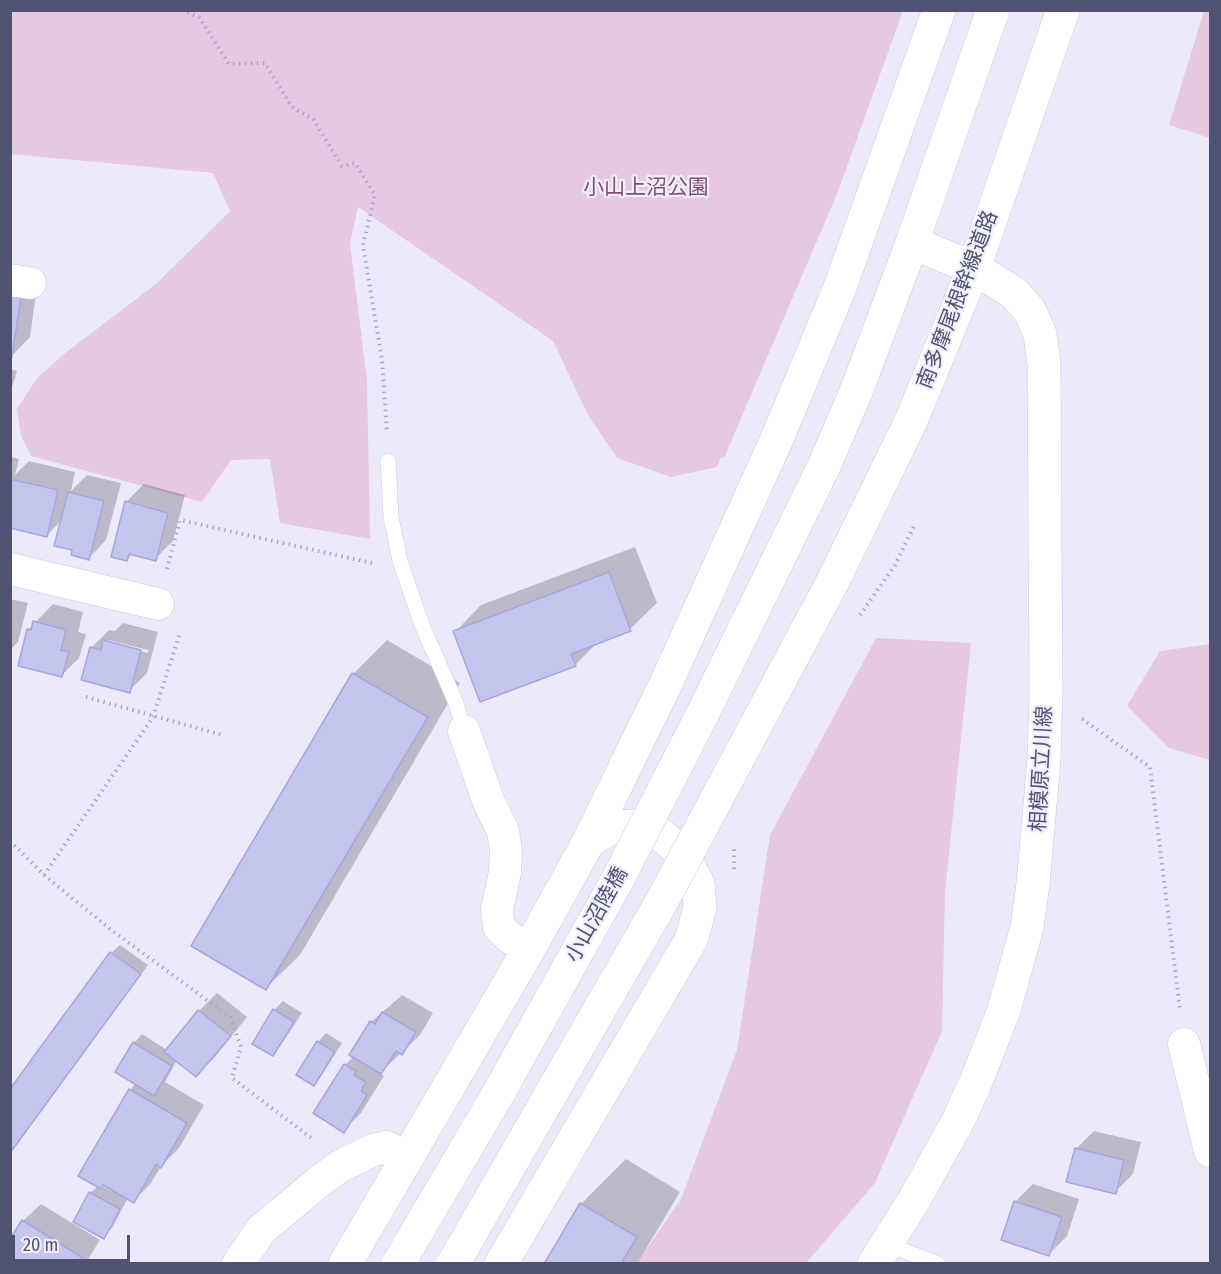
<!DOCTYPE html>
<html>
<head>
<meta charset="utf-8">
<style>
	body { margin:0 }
	#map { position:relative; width:1221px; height:1274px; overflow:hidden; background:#ece9fb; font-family:"Fira Sans Condensed",sans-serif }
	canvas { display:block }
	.frame { position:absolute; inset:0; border:12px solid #4f5273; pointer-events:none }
	.scale { position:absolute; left:12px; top:1235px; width:118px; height:27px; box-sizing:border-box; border:3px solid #4f5273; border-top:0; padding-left:8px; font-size:18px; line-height:21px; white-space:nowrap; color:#4f5273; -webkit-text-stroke:4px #f2effd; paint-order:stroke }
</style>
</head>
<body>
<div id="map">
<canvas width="1221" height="1274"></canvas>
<div class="frame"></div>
<div class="scale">20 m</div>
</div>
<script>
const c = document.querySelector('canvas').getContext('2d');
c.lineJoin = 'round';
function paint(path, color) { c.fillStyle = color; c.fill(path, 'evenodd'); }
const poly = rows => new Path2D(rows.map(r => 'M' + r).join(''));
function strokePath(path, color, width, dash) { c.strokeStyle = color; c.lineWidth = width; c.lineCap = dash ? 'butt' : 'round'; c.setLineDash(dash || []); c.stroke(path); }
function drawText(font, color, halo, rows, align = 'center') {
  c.font = font + ' "Fira Sans Condensed","Noto Sans JP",sans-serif'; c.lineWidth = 4.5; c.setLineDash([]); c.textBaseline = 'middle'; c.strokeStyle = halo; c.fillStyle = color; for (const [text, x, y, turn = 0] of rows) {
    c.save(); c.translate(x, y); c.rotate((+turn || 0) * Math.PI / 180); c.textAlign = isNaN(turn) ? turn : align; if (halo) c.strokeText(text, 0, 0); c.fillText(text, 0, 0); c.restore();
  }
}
const green = poly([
	[10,11,11,10,903,11,837,194,724,458,721,457,717,467,671,477,617,458,588,415,553,341,358,207,350,243,367,381,370,539,280,523,270,459,231,460,202,502,31,456,21,436,17,409,37,378,64,354,156,284,230,211,213,173,11,154],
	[1204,11,1210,11,1210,138,1169,125],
	[876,638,971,643,945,892,942,1031,875,1183,806,1263,637,1263,681,1199,737,1050,770,835],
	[1210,644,1210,760,1169,748,1127,706,1160,651]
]);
const shadow = poly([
	[10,276,38,280,30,337,10,358],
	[10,369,17,371,10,394],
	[10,457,19,459,15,475,29,461,75,472,71,491,87,475,121,483,106,540,89,558,74,549,62,520,47,535,10,527],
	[144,484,185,495,173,541,155,559,132,554,127,559,126,502],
	[635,547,657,603,630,629,598,642,575,665,455,632,481,605],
	[10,599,28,603,18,642,10,650],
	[53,604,83,612,78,632,86,634,79,658,61,676,28,630],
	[123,623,158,632,147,673,129,691,91,648,109,630,115,631],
	[108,640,148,650,148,653,106,643],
	[387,640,460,683,300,955,266,988,193,945,353,674],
	[120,945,148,965,10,1154,10,1092,111,953],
	[217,993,247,1017,214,1058,196,1075,177,1060,165,1082,204,1105,179,1148,162,1165,151,1183,134,1201,128,1198,112,1228,103,1237,90,1193,98,1186,130,1090,136,1083,134,1043,142,1034,167,1050,199,1011],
	[104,1184,112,1189,111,1191,102,1186],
	[402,995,433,1013,420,1035,380,1073,384,1076,361,1113,343,1131,315,1113,345,1065,354,1056,371,1022],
	[283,1001,302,1013,281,1045,272,1054,274,1010],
	[326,1033,342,1043,322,1075,313,1084,318,1042],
	[1094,1131,1141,1142,1133,1174,1115,1192,1076,1149],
	[626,1159,680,1192,637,1264,545,1264,581,1204],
	[1033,1184,1079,1199,1067,1236,1049,1254,1015,1202],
	[41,1204,100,1240,85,1264,10,1264,23,1221]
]);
const building = poly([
	[10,296,21,297,12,357,10,357,10,296],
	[10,479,58,490,47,537,10,528,10,479],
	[68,492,104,501,89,560,71,555,72,550,54,546,68,492],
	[125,501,168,513,156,561,129,554,127,561,111,557,125,501],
	[609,572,631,631,571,654,576,666,480,702,453,631,609,572],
	[33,621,66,630,61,650,69,652,62,677,18,666,27,629,31,630,33,621],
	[103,640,141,650,130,693,81,680,90,647,101,650,103,640],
	[352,673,428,717,266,990,191,946,352,673],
	[110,952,141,974,10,1153,10,1089,110,952],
	[273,1009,294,1022,273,1056,252,1044,273,1009],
	[198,1010,231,1036,196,1077,164,1052,198,1010],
	[382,1012,416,1032,402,1055,396,1051,381,1074,349,1055,370,1021,375,1024,382,1012],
	[317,1041,335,1052,314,1086,296,1075,317,1041],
	[133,1042,172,1066,154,1096,115,1072,133,1042],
	[344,1064,356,1071,354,1075,366,1082,361,1091,367,1095,344,1133,313,1113,344,1064],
	[129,1089,187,1123,161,1168,156,1164,134,1203,103,1185,101,1189,78,1176,129,1089],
	[1075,1148,1124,1160,1116,1194,1066,1182,1075,1148],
	[89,1192,120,1209,104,1239,73,1222,89,1192],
	[1014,1201,1062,1217,1049,1256,1001,1240,1014,1201],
	[580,1203,637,1237,621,1264,544,1264,580,1203],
	[22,1220,83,1258,80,1264,10,1264,10,1239,22,1220]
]);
const path = poly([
	[182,10,199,17,229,64,265,63,292,107,313,119,342,166,355,163,375,195,363,245,382,360,387,433],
	[167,569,180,520,372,563],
	[860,615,895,565,915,524],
	[86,697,222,735],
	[1082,719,1150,767,1180,1010],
	[10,841,44,875,110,929,230,1017,241,1047,232,1078,314,1140],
	[734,869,734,847],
	[44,875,153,717,180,633]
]);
const service = poly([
	[388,461,391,517,400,561,422,625,456,703,464,731],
	[887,1244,938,1264]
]);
const minor = poly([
	[10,280,30,283],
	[10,569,158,604],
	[464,731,488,800,503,831,506,850,505,872,497,910,499,927,509,937,529,949],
	[1184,1044,1210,1151],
	[238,1264,261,1230,321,1180,342,1165,373,1150,387,1147,406,1159]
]);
const secondary = poly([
	[779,558,824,466,856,392,912,243,993,10],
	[833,581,911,421,974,268,1063,10],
	[345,1264,529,949,589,841,668,679,776,441,839,290,939,10],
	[501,1264,691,940,700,908,698,884,681,852,661,835,629,826,608,829,589,841],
	[874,1264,914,1200,958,1121,975,1084,1004,1010,1027,927,1033,884,1044,760,1046,695,1044,364,1040,334,1030,311,1014,293,974,268,912,243]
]);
const secondaryBridge = poly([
	[398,1264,498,1094,619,877,703,713,779,558],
	[453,1264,662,901,833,581]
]);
const parkNames = [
	["小山上沼公園",646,188]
];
const streetNames = [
	["南多摩尾根幹線道路",958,300,-69],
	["相模原立川線",1042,769,-87],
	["小山沼陸橋",597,915,-61]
];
paint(green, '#e7c8e2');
paint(shadow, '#0003');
paint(building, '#c3c5ed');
strokePath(building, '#a5a8de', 1.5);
strokePath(service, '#c8c8e1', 16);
strokePath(minor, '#c8c8e1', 33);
strokePath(secondary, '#c6c6e5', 34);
strokePath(path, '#a6a8d2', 4, [1.5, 4.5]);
strokePath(service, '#fff', 15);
strokePath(minor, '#fff', 32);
strokePath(secondary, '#fff', 33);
strokePath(secondaryBridge, '#c6c6e5', 34, []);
strokePath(secondaryBridge, '#fff', 33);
drawText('21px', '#834e75', '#f2effd', parkNames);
drawText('21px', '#4f5273', '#f2effd', streetNames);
</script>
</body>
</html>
